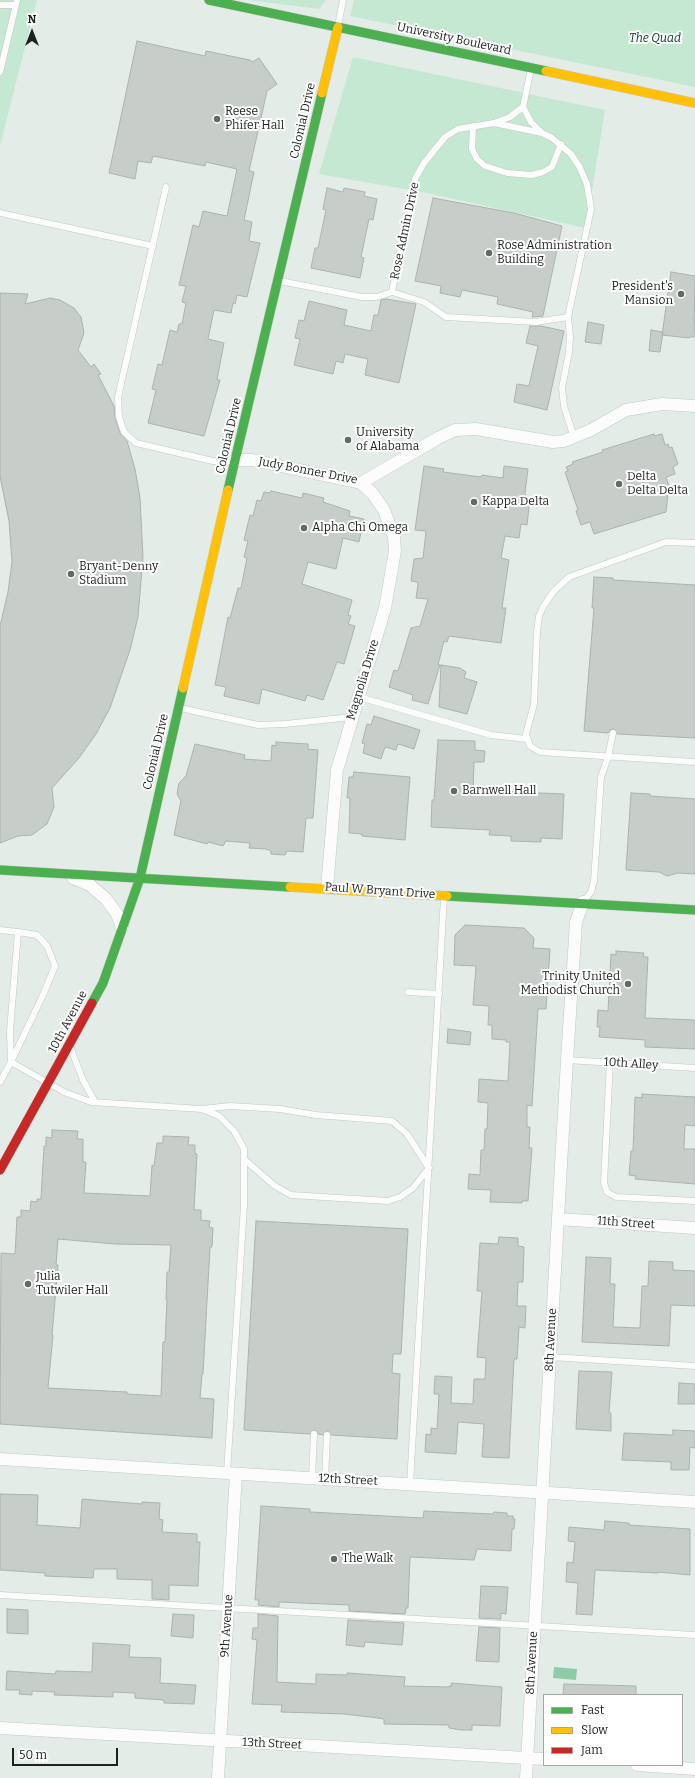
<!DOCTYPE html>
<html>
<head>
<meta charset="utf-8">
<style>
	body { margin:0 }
	#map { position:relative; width:695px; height:1778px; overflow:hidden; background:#e4ece7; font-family:Bitter,serif }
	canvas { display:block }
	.legend { position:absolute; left:543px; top:1694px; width:140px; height:72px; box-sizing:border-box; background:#fff; border:1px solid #a5a7a5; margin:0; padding:5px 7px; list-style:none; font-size:12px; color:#1d221e }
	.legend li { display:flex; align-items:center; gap:8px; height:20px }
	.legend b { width:20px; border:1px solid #a5a7a5 }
	.north { position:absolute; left:12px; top:12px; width:40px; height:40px; -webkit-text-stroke:3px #fff; paint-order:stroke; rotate:0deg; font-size:11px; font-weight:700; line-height:16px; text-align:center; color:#1d221e }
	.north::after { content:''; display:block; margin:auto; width:14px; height:18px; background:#1d221e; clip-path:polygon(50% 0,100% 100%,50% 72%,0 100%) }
	.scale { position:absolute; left:12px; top:1748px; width:106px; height:18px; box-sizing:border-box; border:2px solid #1d221e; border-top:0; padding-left:5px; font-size:12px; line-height:14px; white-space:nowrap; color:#1d221e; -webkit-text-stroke:3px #fff; paint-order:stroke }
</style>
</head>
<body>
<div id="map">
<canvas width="695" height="1778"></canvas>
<ul class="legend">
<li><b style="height:5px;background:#4caf50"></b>Fast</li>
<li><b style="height:5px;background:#ffc107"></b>Slow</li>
<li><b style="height:5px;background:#c62828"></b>Jam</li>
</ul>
<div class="north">N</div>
<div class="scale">50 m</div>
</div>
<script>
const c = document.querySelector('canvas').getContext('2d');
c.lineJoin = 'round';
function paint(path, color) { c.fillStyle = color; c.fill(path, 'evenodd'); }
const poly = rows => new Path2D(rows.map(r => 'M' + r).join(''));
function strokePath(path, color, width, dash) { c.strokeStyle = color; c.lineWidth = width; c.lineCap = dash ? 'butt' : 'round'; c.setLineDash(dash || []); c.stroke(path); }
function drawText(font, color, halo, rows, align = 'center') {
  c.font = font + ' Bitter,serif'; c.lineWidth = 4; c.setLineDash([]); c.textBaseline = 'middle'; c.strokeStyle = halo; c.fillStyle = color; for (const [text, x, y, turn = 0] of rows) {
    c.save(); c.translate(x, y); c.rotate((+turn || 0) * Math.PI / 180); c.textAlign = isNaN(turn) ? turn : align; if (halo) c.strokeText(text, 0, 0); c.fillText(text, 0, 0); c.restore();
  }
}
const green = poly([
	[0,0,37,0,0,146],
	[248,0,326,0,319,9],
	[354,0,695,0,695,87,350,16],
	[353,57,605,110,586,228,427,193,319,174]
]);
const water = poly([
	[554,1667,577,1669,576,1680,553,1678]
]);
const building = poly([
	[137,41,205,56,206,51,250,60,252,62,259,58,277,84,267,91,249,171,254,172,244,220,252,222,249,241,260,243,247,297,237,295,235,304,233,303,231,313,214,310,208,339,224,343,217,380,220,380,204,436,148,423,156,390,152,389,158,364,162,365,170,330,177,332,179,324,182,324,186,303,182,302,186,286,179,285,193,225,199,227,203,211,227,216,237,169,206,162,205,166,153,156,151,163,138,161,135,179,109,173,137,41],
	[327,188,343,192,344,188,365,192,364,196,377,199,373,220,369,219,361,257,364,258,360,278,311,268,315,248,318,248,326,210,323,209,327,188],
	[433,198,514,213,562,226,543,316,532,317,533,312,497,304,498,297,462,290,460,297,440,293,441,286,415,281,433,198],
	[671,272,695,276,694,337,690,337,689,338,662,335,671,272],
	[0,293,28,294,25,304,50,298,60,300,74,308,81,317,84,333,78,350,91,367,94,364,101,374,98,375,114,406,115,418,120,433,127,441,135,469,140,498,143,557,138,617,130,650,110,708,96,734,79,758,52,788,54,807,47,824,32,835,18,836,0,843,0,626,8,592,12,562,9,521,0,476,0,293],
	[386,299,416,304,399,383,365,375,368,359,345,354,343,363,336,361,333,374,294,365,300,339,295,338,299,320,304,321,309,301,347,310,344,325,371,331,374,315,378,315,381,300,386,299],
	[588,322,604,325,601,344,585,342,588,322],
	[530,326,541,326,564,331,547,410,514,402,517,384,529,386,538,346,526,343,530,326],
	[651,330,663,332,660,352,649,351,651,330],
	[654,434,654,436,662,434,665,445,668,444,669,448,672,447,678,464,673,467,675,474,666,477,669,486,666,512,594,534,590,522,581,525,576,511,578,510,565,472,568,471,566,467,573,464,572,462,603,452,602,450,654,434],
	[424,466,444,469,443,472,481,477,482,475,503,478,504,466,528,469,525,493,526,497,530,498,527,525,521,524,519,538,505,536,501,558,509,560,502,608,506,608,501,643,449,636,447,642,444,641,438,665,440,665,428,704,412,700,413,695,389,687,394,670,398,671,411,628,420,626,428,599,416,598,418,584,417,582,411,581,414,559,423,558,426,531,415,530,424,466],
	[271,491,302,498,303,493,324,498,323,502,350,511,349,516,364,519,359,542,343,538,336,569,308,562,302,584,352,600,348,615,351,616,348,624,355,626,344,664,337,662,323,700,307,695,305,701,262,689,259,704,224,696,226,687,215,685,228,617,230,618,238,588,241,588,247,558,244,557,248,541,244,540,250,515,253,516,257,500,261,501,264,492,270,493,271,491],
	[594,577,613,578,613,580,695,585,695,738,617,734,614,729,610,730,608,733,584,731,594,608,592,608,594,577],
	[441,665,460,668,466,672,464,678,477,682,467,714,439,707,441,665],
	[374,716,420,730,414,749,398,744,396,750,385,747,381,759,363,753,365,744,362,743,367,724,371,725,374,716],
	[438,740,475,741,475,750,485,751,484,762,474,762,473,790,564,794,562,839,541,838,541,842,511,841,511,836,489,835,490,830,431,827,432,800,434,800,438,740],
	[276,742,308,744,308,749,318,750,313,818,306,818,303,852,287,851,285,855,271,854,271,851,266,849,249,848,250,843,226,841,223,846,208,842,207,844,174,835,181,801,177,794,179,783,186,776,195,744,245,755,244,759,271,761,272,745,276,746,276,742],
	[354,772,410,777,405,840,362,836,362,834,349,833,350,798,347,798,349,777,353,777,354,772],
	[631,793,650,794,650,796,695,799,695,874,678,873,667,876,659,872,626,870,631,793],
	[465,925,524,928,534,938,533,948,550,949,546,1009,538,1009,532,1106,527,1105,527,1127,530,1127,529,1148,532,1148,528,1201,522,1201,522,1203,490,1202,491,1190,468,1189,469,1174,480,1175,481,1150,484,1150,485,1129,487,1129,488,1103,478,1102,479,1079,508,1081,510,1042,506,1042,506,1040,492,1039,492,1025,488,1025,489,1006,473,1005,476,966,454,965,455,935,465,925],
	[616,951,644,953,643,957,648,957,645,1018,695,1020,695,1049,645,1047,645,1040,599,1037,600,1027,597,1027,598,1010,608,1011,611,954,616,955,616,951],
	[448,1029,471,1032,470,1045,447,1043,448,1029],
	[642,1094,695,1097,695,1126,685,1125,684,1149,695,1149,695,1184,635,1179,636,1176,629,1175,631,1151,633,1151,635,1097,642,1098,642,1094],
	[52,1130,78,1131,77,1139,83,1139,83,1162,86,1162,84,1193,150,1196,152,1165,154,1166,157,1143,163,1143,163,1136,189,1137,188,1145,195,1145,195,1154,197,1154,194,1210,201,1210,201,1220,210,1221,209,1227,213,1228,212,1247,210,1247,203,1374,202,1374,200,1398,214,1399,212,1438,0,1424,1,1253,15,1254,17,1217,21,1217,21,1210,30,1211,31,1201,37,1202,37,1199,41,1199,44,1146,46,1146,46,1137,52,1138,52,1130],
	[58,1239,115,1244,171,1245,169,1272,167,1272,166,1300,167,1300,165,1342,163,1342,161,1396,127,1394,127,1392,48,1388,53,1335,52,1335,58,1265,56,1265,58,1239],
	[256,1221,408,1229,401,1354,393,1354,392,1373,400,1374,397,1439,331,1435,328,1431,323,1435,318,1434,315,1430,310,1434,244,1430,256,1221],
	[499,1237,518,1238,518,1246,524,1247,523,1282,518,1282,517,1306,526,1306,525,1328,519,1327,517,1359,514,1359,509,1458,482,1457,484,1424,458,1422,456,1454,425,1452,426,1434,431,1435,431,1428,437,1429,439,1394,434,1394,435,1376,452,1377,451,1403,473,1404,474,1379,485,1379,486,1358,477,1357,482,1291,477,1291,480,1243,498,1244,499,1237],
	[586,1257,611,1258,610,1284,615,1284,613,1327,640,1328,642,1286,648,1286,649,1261,673,1262,673,1270,695,1271,695,1306,671,1305,669,1346,582,1342,586,1257],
	[579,1371,612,1372,609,1413,611,1413,611,1431,576,1429,579,1371],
	[679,1383,695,1384,695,1404,678,1404,679,1383],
	[673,1430,695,1431,695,1448,690,1447,689,1470,671,1470,671,1462,622,1460,624,1433,673,1435,673,1430],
	[0,1494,38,1495,37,1525,80,1528,82,1499,142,1504,142,1502,160,1503,159,1519,163,1520,162,1532,197,1534,197,1542,200,1542,198,1586,169,1585,169,1600,152,1599,152,1580,117,1579,117,1569,94,1569,93,1578,45,1576,45,1573,0,1570,0,1494],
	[261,1506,310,1509,310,1512,423,1518,424,1511,493,1514,494,1512,507,1513,507,1516,513,1516,513,1519,515,1519,514,1529,512,1529,511,1551,477,1549,474,1560,410,1557,408,1608,406,1608,405,1614,349,1611,349,1605,279,1602,279,1607,258,1605,259,1600,255,1600,261,1506],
	[605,1521,629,1523,629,1525,690,1529,690,1575,658,1572,658,1573,595,1570,592,1615,576,1614,578,1583,566,1582,567,1562,573,1563,575,1542,568,1541,569,1527,604,1530,605,1521],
	[481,1586,508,1587,506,1614,501,1613,501,1619,479,1618,481,1586],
	[7,1609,28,1610,28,1634,7,1633,7,1609],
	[173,1614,194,1615,193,1638,171,1636,173,1614],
	[258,1614,278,1616,277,1682,316,1684,316,1674,347,1675,347,1673,405,1677,404,1686,449,1687,449,1686,452,1686,451,1683,502,1687,500,1726,472,1725,472,1730,461,1730,449,1728,449,1725,384,1724,384,1719,378,1718,344,1714,281,1712,282,1705,252,1704,257,1640,252,1639,253,1628,258,1628,258,1614],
	[348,1620,404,1623,402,1645,365,1642,364,1647,346,1645,348,1620],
	[479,1627,500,1628,499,1662,476,1661,479,1627],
	[93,1643,130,1645,129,1657,161,1658,160,1683,196,1685,194,1704,164,1703,164,1700,135,1698,135,1693,113,1692,113,1697,54,1695,55,1692,32,1691,32,1695,19,1694,20,1690,6,1690,7,1671,55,1674,56,1671,92,1672,93,1643],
	[564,1684,636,1686,636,1695,563,1695,564,1684]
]);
const lane = poly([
	[0,5,16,5],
	[338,26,343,0],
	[531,69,523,107,531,122,542,133],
	[0,72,17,0],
	[494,123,510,117,523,107],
	[473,126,472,149,477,159,485,166,507,173,532,175,543,172,552,167,561,144],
	[166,187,118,397,119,417,124,432,136,443,213,461,234,461],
	[0,213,153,246],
	[280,281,362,297,377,297,392,292,415,179,424,163,445,137,458,129,494,123,542,133,552,138,571,154,579,166,587,184,591,209,568,317,570,337,569,352,562,388,564,406,574,438],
	[392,292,424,302,446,317,536,322,568,317],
	[695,543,666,542,569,577,553,592,543,607,539,616,537,632,534,704,526,734,530,746,540,752,695,762],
	[359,697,491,735,527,739],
	[180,708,258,725,285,724,352,717],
	[584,901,591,892,594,881,601,777,608,757,613,733],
	[0,930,18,932,10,1031,11,1062,0,1082],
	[18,932,37,935,47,946,55,966,43,995,11,1062,64,1092,91,1102,202,1109,219,1116,234,1131,244,1149,244,1205,227,1473],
	[408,992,439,994],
	[71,1049,83,1080,95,1102],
	[567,1060,695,1068],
	[610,1062,604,1183,607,1192,616,1197,695,1201],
	[202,1109,230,1106,280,1109,316,1115,392,1121,407,1134,429,1168,413,1188,400,1197,388,1201,291,1195,275,1186,245,1160],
	[550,1357,695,1366],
	[312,1478,314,1434],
	[325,1479,327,1435],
	[410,1484,444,897],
	[0,1595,695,1635]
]);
const street = poly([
	[235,460,252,460,361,483,438,438,455,430,476,429,553,442,564,441,591,430,626,410,662,404,695,406],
	[73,878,90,885,106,899,117,914,122,927],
	[327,888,337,770,385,608,395,551,394,537,384,510,373,494,361,483],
	[558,1219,695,1228],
	[0,1459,695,1502],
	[0,1728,544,1759],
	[637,1765,695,1769],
	[218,1778,236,1474],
	[526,1778,567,1060,576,922,583,902]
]);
const fast = poly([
	[209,0,546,71],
	[228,490,322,93],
	[0,870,290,887],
	[447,896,695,910],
	[92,1003,103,983,140,878,183,688]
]);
const slow = poly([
	[546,71,695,103],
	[322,93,338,27],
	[183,688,228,490],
	[290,887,447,896]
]);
const jam = poly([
	[0,1170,92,1003]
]);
const markers = [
	[217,119,4,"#636964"],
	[489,253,4,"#636964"],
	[681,294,4,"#636964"],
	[348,440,4,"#636964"],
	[619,484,4,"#636964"],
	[474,502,4,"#636964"],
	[304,528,4,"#636964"],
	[71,574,4,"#636964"],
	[454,791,4,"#636964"],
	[628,984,4,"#636964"],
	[28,1284,4,"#636964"],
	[334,1559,4,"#636964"]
];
const streetNames = [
	["University Boulevard",454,39,12],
	["Colonial Drive",303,121,-77],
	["Rose Admin Drive",405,231,-78],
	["Colonial Drive",229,436,-77],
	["Judy Bonner Drive",308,471,11],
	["Magnolia Drive",363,680,-73],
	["Colonial Drive",156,752,-77],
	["Paul W Bryant Drive",380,891,4],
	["10th Avenue",68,1022,-62],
	["10th Alley",631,1064,4],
	["11th Street",626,1223,4],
	["8th Avenue",551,1340,-87],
	["12th Street",348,1480,3],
	["9th Avenue",227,1626,-86],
	["8th Avenue",532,1663,-87],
	["13th Street",272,1744,3]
];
const parkNames = [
	["The Quad",655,39]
];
const poiNames = [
	["Reese",225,112],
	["Phifer Hall",225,126],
	["Rose Administration",497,246],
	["Building",497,260],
	["President's",673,287,"right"],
	["Mansion",673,301,"right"],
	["University",356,433],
	["of Alabama",356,447],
	["Delta",627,477],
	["Delta Delta",627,491],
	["Kappa Delta",482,502],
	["Alpha Chi Omega",312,528],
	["Bryant-Denny",79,567],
	["Stadium",79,581],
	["Barnwell Hall",462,791],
	["Trinity United",620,977,"right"],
	["Methodist Church",620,991,"right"],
	["Julia",36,1277],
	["Tutwiler Hall",36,1291],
	["The Walk",342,1559]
];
paint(green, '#c4e8d2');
paint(water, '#91caa9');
paint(building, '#c7cdc9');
strokePath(building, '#acb3af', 1);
strokePath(lane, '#c2c8c4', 7);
strokePath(street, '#c2c8c4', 13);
strokePath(fast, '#c2c8c4', 10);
strokePath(slow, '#c2c8c4', 10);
strokePath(jam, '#c2c8c4', 10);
strokePath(lane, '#fbfcfb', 6);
strokePath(street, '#fbfcfb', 12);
strokePath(fast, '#4caf50', 9);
strokePath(slow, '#ffc107', 9);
strokePath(jam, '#c62828', 9);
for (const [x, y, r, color] of markers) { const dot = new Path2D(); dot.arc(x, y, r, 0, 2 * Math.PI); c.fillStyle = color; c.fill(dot); strokePath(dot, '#fff', 1.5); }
drawText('12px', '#1d221e', '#fff', streetNames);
drawText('italic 12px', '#054528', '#fff', parkNames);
drawText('12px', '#1d221e', '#fff', poiNames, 'left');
</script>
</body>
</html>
